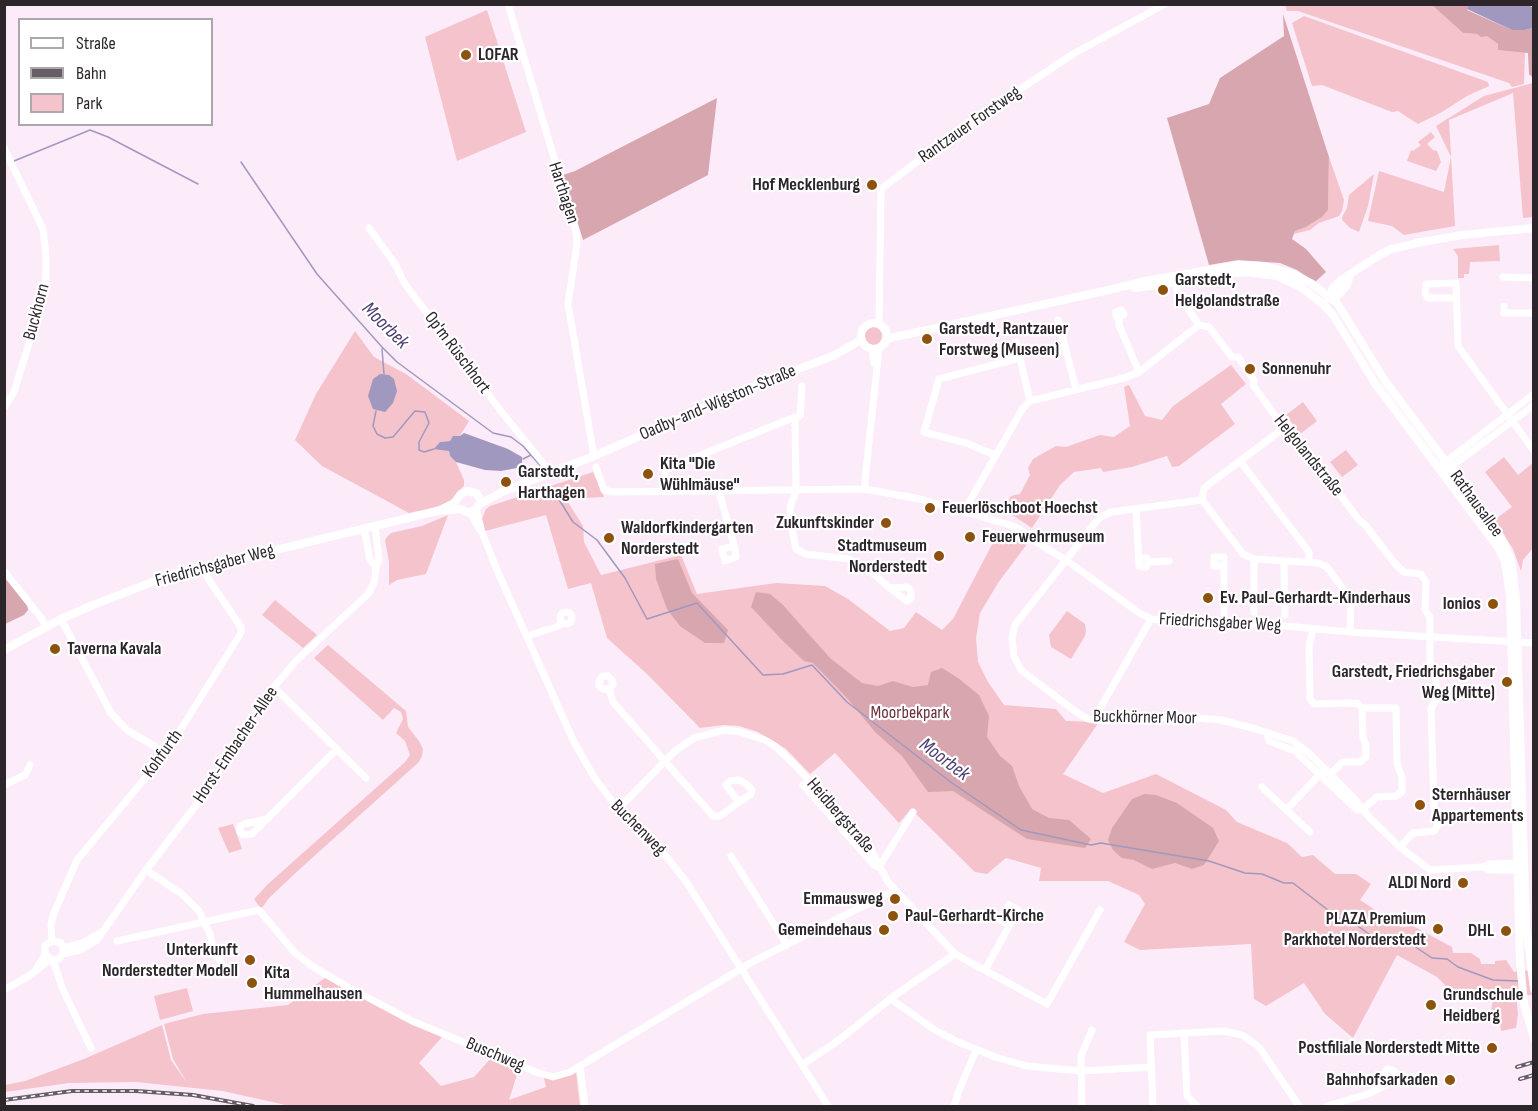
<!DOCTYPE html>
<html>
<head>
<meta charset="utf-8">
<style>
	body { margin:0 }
	#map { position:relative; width:1538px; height:1111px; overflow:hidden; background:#fcecf9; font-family:"Sofia Sans Condensed",sans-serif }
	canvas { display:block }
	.frame { position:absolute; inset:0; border:6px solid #2c262b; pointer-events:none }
	.legend { position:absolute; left:18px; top:18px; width:195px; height:108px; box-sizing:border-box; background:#fff; border:2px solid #aba8aa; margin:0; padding:8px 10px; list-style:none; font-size:18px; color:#2c262b }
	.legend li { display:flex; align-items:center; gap:12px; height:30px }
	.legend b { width:30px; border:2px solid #aba8aa }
</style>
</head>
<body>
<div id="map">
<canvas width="1538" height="1111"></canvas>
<div class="frame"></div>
<ul class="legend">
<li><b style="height:8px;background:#fff"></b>Straße</li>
<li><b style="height:8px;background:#665d65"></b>Bahn</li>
<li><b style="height:16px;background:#f5c3cb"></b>Park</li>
</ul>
</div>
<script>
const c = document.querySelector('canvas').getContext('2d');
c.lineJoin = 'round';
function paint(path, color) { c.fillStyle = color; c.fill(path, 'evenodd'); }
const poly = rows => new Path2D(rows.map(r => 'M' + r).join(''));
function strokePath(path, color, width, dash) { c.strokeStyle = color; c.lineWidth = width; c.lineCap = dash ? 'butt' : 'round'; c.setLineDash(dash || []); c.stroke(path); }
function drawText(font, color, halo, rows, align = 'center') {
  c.font = font + ' "Sofia Sans Condensed",sans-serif'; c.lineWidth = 4.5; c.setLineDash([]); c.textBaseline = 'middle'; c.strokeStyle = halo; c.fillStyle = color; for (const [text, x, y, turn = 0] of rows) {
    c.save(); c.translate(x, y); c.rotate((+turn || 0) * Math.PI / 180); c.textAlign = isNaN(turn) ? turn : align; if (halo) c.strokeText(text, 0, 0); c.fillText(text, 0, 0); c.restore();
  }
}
const green = poly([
	[1427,4,1433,6,1463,33,1487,35,1498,44,1499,50,1525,52,1524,84,1512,87,1509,83,1298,11,1287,11,1285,5],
	[487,10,526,132,457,161,425,37],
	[1304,16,1488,82,1489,86,1467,96,1442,112,1418,124,1398,111,1392,112,1322,85,1312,86,1292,23],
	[1533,83,1533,92,1532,94,1533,217,1523,218,1513,93,1449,120,1455,226,1404,235,1392,226,1368,221,1379,171,1444,192,1451,157,1436,126,1484,96],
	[1431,132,1435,137,1427,144,1433,150,1437,151,1441,162,1436,171,1407,161,1411,150,1413,151,1421,145,1418,142],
	[1329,157,1344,200,1342,211,1339,216,1319,223,1310,230,1294,234,1295,231,1306,227,1322,217,1328,210],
	[1374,174,1368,206,1359,232,1350,228,1342,220,1342,217,1347,208,1349,195],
	[1499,245,1500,261,1470,262,1469,274,1464,274,1464,278,1458,278,1458,256,1453,249],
	'864 336a9 9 0 1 1 18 0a9 9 0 1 1-18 0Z',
	[355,331,374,357,406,374,469,421,460,436,453,436,450,441,440,442,443,449,449,451,450,456,456,462,464,480,464,486,458,491,451,501,433,508,409,513,322,466,295,440,316,394],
	[1231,365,1246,384,1221,404,1235,424,1179,466,1172,467,1167,456,1132,467,1103,472,1101,468,1074,472,1060,485,1032,528,1009,513,1006,504,1011,496,1020,494,1030,475,1028,468,1033,459,1056,446,1066,447,1100,435,1114,437,1130,426,1124,387,1129,385,1145,416,1162,420,1173,406],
	[1303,402,1317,421,1300,434,1286,415],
	[1346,450,1358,465,1342,477,1330,462],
	[1504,457,1518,475,1533,463,1533,548,1523,560,1521,571,1513,549,1494,520,1512,507,1485,472],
	[593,472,604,497,566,499,583,526,584,542,601,575,681,555,697,594,776,583,825,586,848,599,890,631,904,628,916,612,942,630,953,619,999,531,1027,544,998,583,980,613,976,638,978,662,988,682,1004,705,1056,709,1066,721,1099,722,1063,774,1103,793,1156,774,1226,810,1237,822,1287,843,1302,857,1313,855,1335,874,1356,874,1371,884,1360,900,1401,927,1413,926,1452,947,1453,953,1471,953,1480,959,1481,964,1495,964,1495,961,1506,960,1514,972,1533,970,1533,995,1516,995,1518,1014,1516,1028,1501,1031,1500,1024,1491,1013,1493,997,1449,989,1437,977,1397,955,1353,1038,1325,1014,1304,983,1266,1006,1254,999,1251,944,1140,950,1124,942,1145,904,1139,895,1108,881,1039,881,1041,868,1006,858,987,874,975,872,911,809,899,823,835,753,810,774,786,749,758,732,739,726,723,725,700,728,647,674,607,638,591,583,568,589,546,515,485,531,482,519,486,509,490,506],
	[448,515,426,574,397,580,389,585,389,562,385,540,387,537,391,533,422,526],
	[275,600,317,635,303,648,262,615],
	[1067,611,1085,624,1086,630,1085,636,1071,659,1051,647,1049,635],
	[328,645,406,711,408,727,419,741,423,749,422,756,419,762,302,867,269,898,261,909,254,899,268,884,405,762,410,755,405,741,396,733,403,719,401,712,394,708,383,720,314,658],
	[233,824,242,849,229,853,218,828],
	[325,978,443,1036,419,1063,441,1086,474,1077,492,1057,519,1068,509,1100,546,1087,544,1078,562,1078,576,1072,580,1106,290,1106,223,1091,136,1082,69,1083,5,1092,5,1085,25,1081,84,1059,162,1025,171,1060,187,1083,173,1059,164,1024,203,1014,288,1005],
	[187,988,193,1011,160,1020,154,996]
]);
const forest = poly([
	[1427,5,1469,5,1467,10,1512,30,1525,30,1532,28,1533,24,1533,78,1529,74,1528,53,1498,50,1498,44,1487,36,1481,37,1477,34,1463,33,1433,6],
	[1283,14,1329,157,1328,210,1322,217,1306,227,1295,231,1292,239,1306,249,1326,272,1315,282,1297,270,1280,263,1238,260,1209,265,1167,118,1209,104,1220,78,1284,36],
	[717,98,708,175,583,240,563,175,575,171],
	[678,559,692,593,728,630,724,643,705,643,680,626,667,609,656,579,655,564],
	[4,575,27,604,28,610,24,615,5,624],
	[756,592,770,594,783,605,830,658,862,683,878,686,893,681,913,687,928,685,931,672,942,668,958,678,979,695,989,716,987,737,1000,756,1012,766,1019,786,1032,809,1049,818,1069,820,1091,839,1085,848,1027,839,953,791,928,792,902,756,875,732,847,698,813,663,804,661,782,640,751,607],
	[1145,794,1156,795,1177,803,1213,828,1219,841,1204,865,1192,869,1175,863,1152,869,1134,860,1122,858,1113,850,1108,840,1112,828,1132,799]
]);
const water = poly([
	[1469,5,1529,5,1533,8,1532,28,1525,30,1512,30,1467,9],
	[380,374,389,375,394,379,397,391,393,403,385,412,373,409,368,396,373,379],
	[464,433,508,449,522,457,522,465,517,468,501,471,485,470,456,462,450,456,449,451,434,449,440,442,450,441,453,436,460,436]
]);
const stream = poly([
	[14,161,90,130,108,137,198,184],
	[241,162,317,274,382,347,397,362,493,433,511,437,523,446,545,471],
	[382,349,384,374],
	[376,411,373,426,377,434,385,438,393,437,415,411,425,412,429,423,419,442,419,450,424,452,434,449],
	[523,459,531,455],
	[550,485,573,522,597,540,625,578,647,619,697,603,763,675,783,674,812,665,847,702,952,783,1021,830,1091,845,1101,843,1209,861,1245,873,1262,874,1284,883,1293,883,1337,917,1351,921,1380,942,1388,945],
	[1404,943,1411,944,1432,958,1447,959,1458,967,1493,980,1518,981]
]);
const minor = poly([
	[508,4,576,231,577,244,568,304,594,456],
	[4,148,43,229,46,256,46,278,44,295,14,392,4,408],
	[369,228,395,264,405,284,504,415,552,474],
	[1503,277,1534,278],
	[1174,279,1179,296,1199,325,1209,327,1232,357,1238,357,1254,380,1253,385,1284,428,1290,428,1359,520,1366,526,1396,565,1404,572,1421,574,1426,582,1425,610,1430,617,1430,672,1436,680,1437,699,1431,708,1434,807,1437,814,1437,826,1434,831,1413,833,1400,847],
	[1456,298,1428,298,1425,294,1426,284,1456,283,1458,346,1534,451],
	[1504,306,1504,313,1534,313],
	[1119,318,1124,314,1121,310,1116,312,1116,316,1119,318,1119,325,1139,372],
	[1058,320,1076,389],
	[879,324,881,189,962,128,1073,54,1165,4],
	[1016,342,1020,358],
	[872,349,874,363],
	[795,417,800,416,802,386],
	[1284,428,1204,488,1202,500,1111,512,1099,518,1015,625,1012,639,1014,656,1021,670,1076,712,1088,719,1107,721,1183,717,1221,720,1256,729,1293,741,1311,755,1352,796,1370,818,1400,847,1430,870,1483,867,1490,864,1517,863,1522,866],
	[995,455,966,443,924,432,939,379,1020,358,1030,401],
	[1240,461,1309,552,1309,562],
	[1443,464,1534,394],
	[596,467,604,490,612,492,865,489,920,499,1010,525,1019,529,1041,545,1066,560,1138,612,1151,619,1159,620,1285,626,1350,632,1534,643],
	[1447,470,1534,405],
	[865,489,865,480,879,348],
	[665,491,665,472,669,468,795,417,796,491,790,507,791,524,796,549,806,554,849,559,868,569,890,588,907,601,911,598,911,592,908,587,890,588],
	[719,492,733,541,735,549,736,557,725,561,722,549,734,546],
	[1202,500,1243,554,1254,559,1318,563,1327,567,1351,600,1350,632],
	[1136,509,1139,566,1146,567,1149,562],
	[476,510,482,532,497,570,574,742,594,777,618,809,660,849,685,880,828,1106],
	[964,511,1023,408,1030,401,1124,378,1139,372,1199,325],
	[470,513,480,530],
	[364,529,370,560,376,566],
	[1139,558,1147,558,1149,562,1169,561],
	[1254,559,1254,612],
	[1284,561,1285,615],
	[1224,566,1214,566,1214,557,1224,557,1224,623],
	[4,571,42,619,46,627],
	'560 618a6 6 0 1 1 12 0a6 6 0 1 1-12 0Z',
	[61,619,111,713,127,730,166,753],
	[527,636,556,627,562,623],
	[274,687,366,778],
	[609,689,603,689,599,686,599,681,603,676,608,676,612,680,613,685,609,689,613,702,713,816,720,816,731,808,739,802,751,794,752,790,746,784,739,780,730,781,726,785,739,802],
	[1094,719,1151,619],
	[1267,733,1269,741,1295,751,1357,810,1363,809,1377,797,1396,796,1402,792,1402,778,1397,763,1396,708,1362,708,1357,703,1314,704,1310,699,1309,645,1313,630],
	[1330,774,1343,762,1360,762,1366,757,1366,744,1363,738,1362,708],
	[4,785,25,775,30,765],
	[803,785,874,865,879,867,913,812],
	[1262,787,1310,832],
	[618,809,675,751,694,738,725,730,740,732,765,740,775,746,796,766,872,851,888,882,955,954,1047,1004,1100,910],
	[1286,810,1321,773],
	[267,819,252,834,243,835,240,832,240,827,244,824,267,819,337,749],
	[731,856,787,945],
	[1483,867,1490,870,1517,870,1522,868],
	[146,870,182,894,199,911,209,932,215,953,226,969],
	[52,941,51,924,54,913,77,860,166,753,241,633,241,627,207,577,203,567],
	[117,941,259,910,295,953,312,966,344,985,412,1021,536,1072,553,1077,570,1072,754,961,895,890],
	[63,948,82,943,100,933],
	[63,954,80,950,97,940,146,870,207,791,254,715,274,687,296,661,368,594,374,583,376,566,379,559,375,526],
	[45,955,53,960,59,959,63,954,63,948,61,943,52,941],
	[53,960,63,990,91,1048],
	[36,969,45,955,45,945,52,941],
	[985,970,1018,910,1009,905,1001,920,1009,925],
	[4,990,27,977,50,960],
	[891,999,935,1030,956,1041,995,1057,1027,1066,1081,1071,1151,1067],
	[1184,1033,1187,1096,1197,1106],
	[802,1065,839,1040,895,995,955,954],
	[580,1067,585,1106],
	[954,1106,958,1093,976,1050],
	[1082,1106,1081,1056,1092,1030],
	[1153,1106,1150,1035,1223,1031,1242,1035,1259,1047,1299,1106],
	[1327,1106,1368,1094,1392,1082,1396,1078,1396,1073,1392,1070,1387,1069,1375,1090]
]);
const major = poly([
	[1215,274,1247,272,1277,276,1301,287,1323,304,1333,315,1375,383,1498,547,1505,562,1510,596,1520,961,1524,1004,1534,1038],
	[1135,288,1165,284,1196,277],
	[1330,297,1333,288,1341,280,1381,254,1392,249,1421,242,1463,235,1534,228],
	[1328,299,1338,295,1347,285,1350,275],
	'861 336a13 13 0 1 1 26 0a13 13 0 1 1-26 0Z',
	[886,339,1113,289,1145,281,1238,265,1264,266,1291,273,1311,283,1337,303,1385,381,1496,529,1504,543,1511,560,1516,600,1526,926,1534,989],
	[444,508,454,503,461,494,467,491,476,493,480,499,480,504],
	[4,650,61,619,93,605,168,576,437,511,461,509,466,512,473,512,480,504,502,492,594,456,761,383,833,356,861,340]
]);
const rail = poly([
	[1517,1067,1534,1062],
	[1520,1079,1534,1075],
	[4,1100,72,1091,136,1091,193,1095,253,1106]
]);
const markers = [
	[466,55,6,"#8d520e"],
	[872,185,6,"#8d520e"],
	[1163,290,6,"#8d520e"],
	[927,339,6,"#8d520e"],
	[1250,369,6,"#8d520e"],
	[648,474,6,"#8d520e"],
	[506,482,6,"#8d520e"],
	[930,508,6,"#8d520e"],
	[886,523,6,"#8d520e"],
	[970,537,6,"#8d520e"],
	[609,538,6,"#8d520e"],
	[939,556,6,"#8d520e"],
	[1208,598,6,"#8d520e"],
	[1493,604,6,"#8d520e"],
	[55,649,6,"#8d520e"],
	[1507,682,6,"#8d520e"],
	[1420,805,6,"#8d520e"],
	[1463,883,6,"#8d520e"],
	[895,899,6,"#8d520e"],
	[893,916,6,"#8d520e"],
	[1438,929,6,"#8d520e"],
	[884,930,6,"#8d520e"],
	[1506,931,6,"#8d520e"],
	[250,960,6,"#8d520e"],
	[252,983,6,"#8d520e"],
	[1431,1005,6,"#8d520e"],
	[1492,1048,6,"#8d520e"],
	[1450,1080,6,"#8d520e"]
];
const poiNames = [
	["LOFAR",478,55],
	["Hof Mecklenburg",860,185,"right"],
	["Garstedt,",1175,280],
	["Helgolandstraße",1175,301],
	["Garstedt, Rantzauer",939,329],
	["Forstweg (Museen)",939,350],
	["Sonnenuhr",1262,369],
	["Kita \"Die",660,464],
	["Wühlmäuse\"",660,485],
	["Garstedt,",518,472],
	["Harthagen",518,493],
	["Feuerlöschboot Hoechst",942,508],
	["Zukunftskinder",874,523,"right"],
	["Waldorfkindergarten",621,528],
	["Norderstedt",621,549],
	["Feuerwehrmuseum",982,537],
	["Stadtmuseum",927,546,"right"],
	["Norderstedt",927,567,"right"],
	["Ev. Paul-Gerhardt-Kinderhaus",1220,598],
	["Ionios",1481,604,"right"],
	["Taverna Kavala",67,649],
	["Garstedt, Friedrichsgaber",1495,672,"right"],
	["Weg (Mitte)",1495,693,"right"],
	["Sternhäuser",1432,795],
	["Appartements",1432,816],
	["ALDI Nord",1451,883,"right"],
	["Emmausweg",883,899,"right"],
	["Paul-Gerhardt-Kirche",905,916],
	["PLAZA Premium",1426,919,"right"],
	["Parkhotel Norderstedt",1426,940,"right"],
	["Gemeindehaus",872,930,"right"],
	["DHL",1494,931,"right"],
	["Unterkunft",238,950,"right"],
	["Norderstedter Modell",238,971,"right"],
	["Kita",264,973],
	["Hummelhausen",264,994],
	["Grundschule",1443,995],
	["Heidberg",1443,1016],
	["Postfiliale Norderstedt Mitte",1480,1048,"right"],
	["Bahnhofsarkaden",1438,1080,"right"]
];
const streetNames = [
	["Rantzauer Forstweg",970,125,-35],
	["Harthagen",563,193,72],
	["Buckhorn",37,312,-75],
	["Op'm Rüschhort",457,353,53],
	["Oadby-and-Wigston-Straße",718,403,-23],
	["Helgolandstraße",1308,456,51],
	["Rathausallee",1476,504,54],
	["Friedrichsgaber Weg",215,566,-15],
	["Friedrichsgaber Weg",1220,623,3],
	["Buckhörner Moor",1145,718,1],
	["Horst-Embacher-Allee",236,745,-56],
	["Kohfurth",163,754,-54],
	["Heidbergstraße",840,816,49],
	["Buchenweg",638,828,45],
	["Buschweg",495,1055,23]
];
const parkNames = [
	["Moorbekpark",910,713]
];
const waterNames = [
	["Moorbek",385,326,45],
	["Moorbek",944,760,37]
];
paint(green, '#f5c3cb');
paint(forest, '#d7a6ae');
paint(water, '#a098bf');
strokePath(stream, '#a098bf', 1.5);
strokePath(minor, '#fff', 7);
strokePath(major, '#fff', 8);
strokePath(rail, '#665d65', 4);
strokePath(rail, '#fff', 1.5, [4.5]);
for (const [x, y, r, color] of markers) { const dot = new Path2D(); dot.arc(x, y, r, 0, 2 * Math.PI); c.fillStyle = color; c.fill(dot); strokePath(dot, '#fff', 2); }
drawText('bold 18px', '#2c262b', '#fff', poiNames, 'left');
drawText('18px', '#2c262b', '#fff', streetNames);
drawText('18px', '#6e313f', '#fff', parkNames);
drawText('italic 20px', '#4c3d72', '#fff', waterNames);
</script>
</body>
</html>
